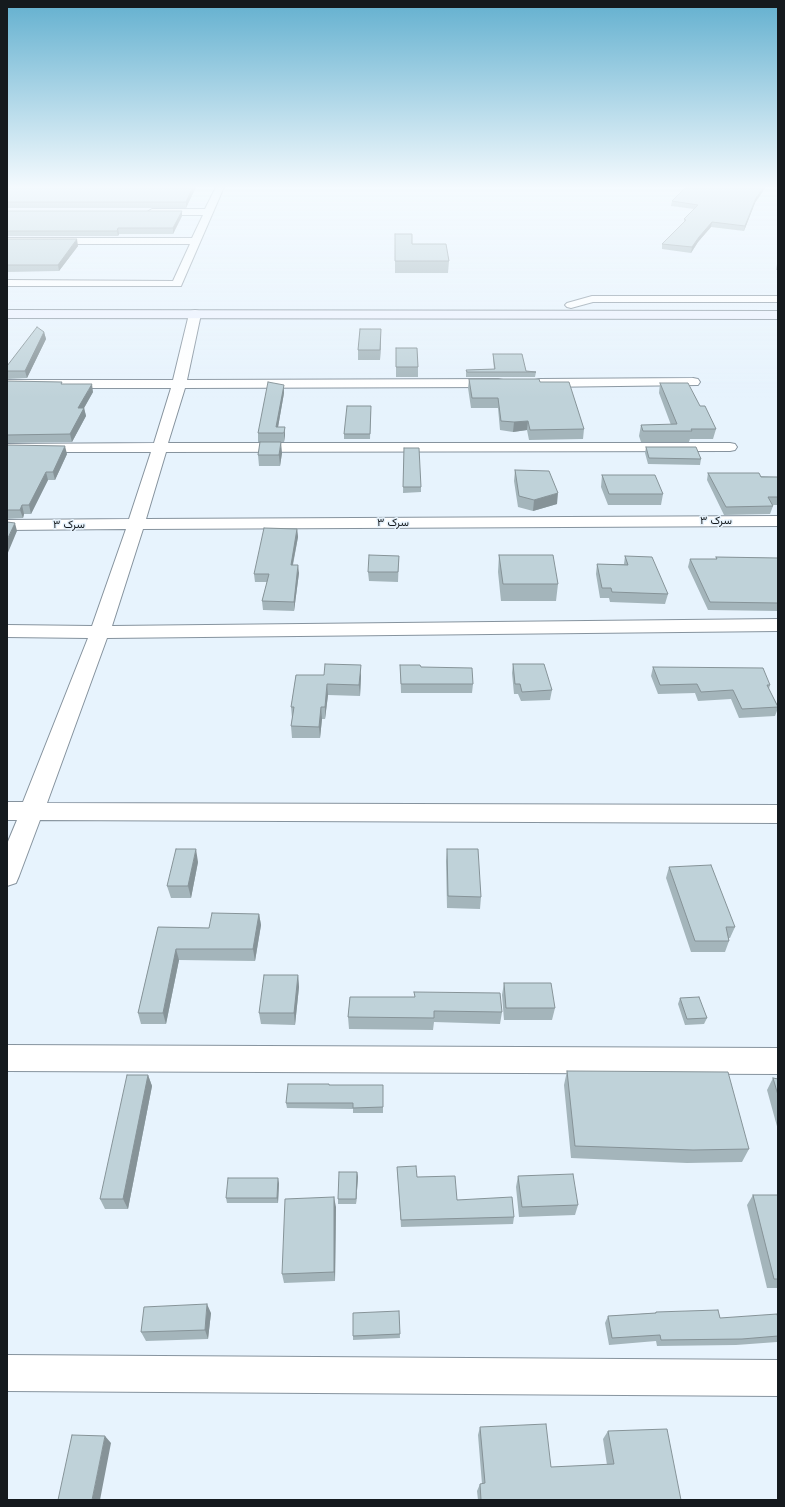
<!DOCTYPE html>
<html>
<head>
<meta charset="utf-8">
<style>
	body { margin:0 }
	#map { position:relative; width:785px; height:1507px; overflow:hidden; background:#e7f3fd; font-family:"Libre Baskerville",serif }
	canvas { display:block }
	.frame { position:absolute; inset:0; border:8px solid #151a1e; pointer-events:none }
</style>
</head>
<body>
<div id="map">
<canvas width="785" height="1507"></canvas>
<div class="frame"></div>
</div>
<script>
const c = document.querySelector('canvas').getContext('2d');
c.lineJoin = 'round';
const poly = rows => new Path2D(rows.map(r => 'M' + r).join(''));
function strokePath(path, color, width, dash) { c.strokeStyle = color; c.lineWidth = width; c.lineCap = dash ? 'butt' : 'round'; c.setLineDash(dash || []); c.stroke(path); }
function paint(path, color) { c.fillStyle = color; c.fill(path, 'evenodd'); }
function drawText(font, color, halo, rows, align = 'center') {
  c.font = font + ' "Libre Baskerville",Vazirmatn,serif'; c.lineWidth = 3; c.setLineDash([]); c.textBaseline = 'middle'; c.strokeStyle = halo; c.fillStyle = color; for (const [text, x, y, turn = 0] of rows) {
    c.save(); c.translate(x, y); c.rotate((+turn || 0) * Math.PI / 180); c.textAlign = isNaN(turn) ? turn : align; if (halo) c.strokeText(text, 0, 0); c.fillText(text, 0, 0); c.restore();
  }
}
const minor = poly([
	[216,187,224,187,181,286,7,286,7,280,173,281,190,244,7,244,7,238,192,238,203,215,152,215,147,212,152,209,205,209,216,187],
	[592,296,778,296,778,302,593,302,571,308,567,307,565,305,567,303,592,296],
	[195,310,199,311,201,314,187,380,498,379,503,380,505,383,503,386,498,387,185,388,168,443,730,443,735,444,737,447,735,450,730,451,166,452,146,519,778,516,778,526,143,529,112,626,778,619,778,631,107,638,47,803,778,805,778,823,40,820,19,876,16,883,7,886,7,844,17,820,7,820,7,802,23,802,88,638,7,637,7,625,92,626,126,529,7,530,7,520,129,519,151,452,7,452,7,444,154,443,171,388,7,388,7,380,173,380,189,314,191,311,195,310],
	[693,378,698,379,700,382,698,385,540,387,535,386,533,383,535,380,540,379,693,378],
	[7,1045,778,1048,778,1074,7,1071,7,1045],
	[7,1355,778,1360,778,1396,7,1391,7,1355]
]);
const secondary = poly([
	[7,310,778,311,778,319,7,318,7,310]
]);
const wall = poly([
	[7,187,196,187,186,208,7,208],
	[672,201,755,203,744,231,711,227,698,242,691,253,662,249,662,244,684,222,684,219,694,209,671,206],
	[7,211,182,216,173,234,119,234,118,236,7,236],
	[395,234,412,244,449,261,448,273,395,273],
	[7,239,78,246,59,271,7,272],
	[778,263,778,270,776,270,777,264],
	[44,332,46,339,27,378,7,379,7,366],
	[381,338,380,360,358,360,358,350],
	[396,348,418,367,418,377,396,377],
	[493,354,526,371,536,372,535,377,466,377,466,370,494,369,493,359],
	[469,379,540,382,584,429,583,439,529,440,527,430,513,432,500,430,498,408,471,408,468,388],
	[7,381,62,382,62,384,93,392,84,408,86,416,72,442,7,443],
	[660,383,700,406,716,429,713,439,690,439,689,442,641,442,639,436,641,425,671,425,659,393],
	[284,385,284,393,278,427,285,435,284,442,258,442,258,433],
	[371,411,370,439,344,439,344,434],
	[7,445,67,454,55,480,48,480,31,514,24,514,23,518,7,519],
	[646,447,701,459,700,465,648,464,645,453],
	[404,448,421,487,421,492,403,493],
	[282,453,280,466,259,466,258,455],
	[515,470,557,504,533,511,518,507,514,481],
	[708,473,778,477,778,505,772,505,773,506,770,514,724,515,707,480],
	[602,475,663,494,661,505,608,505,601,487],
	[297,529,298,537,293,565,299,573,294,611,263,610,262,601,267,582,255,582,254,574],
	[499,555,558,584,556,601,501,601,498,572],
	[399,556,398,582,369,581,368,572],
	[625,556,668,594,665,604,610,602,609,598,600,598,596,574,597,564,624,564],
	[716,557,778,558,778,611,708,610,688,567,690,559,716,559],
	[513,664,552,690,550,700,521,701,518,694,514,694,512,673],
	[400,665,421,667,473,684,472,693,401,693],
	[653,667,770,685,769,689,778,706,778,708,775,716,739,718,731,699,698,701,695,693,658,694,651,676],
	[296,675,361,676,360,696,328,695,325,719,322,719,320,738,292,738,291,726,292,718,291,707],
	[447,849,481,897,480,909,447,908,446,861],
	[198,862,191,898,171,898,167,886],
	[669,867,735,927,730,938,729,938,729,941,725,952,691,952,666,878],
	[259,914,261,925,255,961,179,960,166,1024,141,1024,138,1013,158,927,209,928],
	[298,975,299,987,295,1025,261,1024,259,1013],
	[504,983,555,1008,552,1020,504,1020,502,995],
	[350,997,502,1012,500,1024,434,1022,433,1030,349,1029,348,1017],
	[680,998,707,1018,704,1024,685,1025,678,1004],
	[567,1071,749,1149,742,1162,687,1163,571,1158,564,1085],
	[148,1075,152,1086,128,1209,105,1209,100,1199],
	[773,1078,778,1079,778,1130,767,1090],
	[329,1085,383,1085,383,1113,353,1113,353,1109,287,1108,286,1103],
	[397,1167,417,1177,457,1200,514,1217,513,1224,401,1227],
	[357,1172,358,1177,356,1204,338,1204,338,1199],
	[518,1176,578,1205,575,1215,519,1217,516,1187],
	[279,1183,278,1203,227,1203,226,1198],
	[753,1195,778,1195,778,1288,767,1288,747,1205],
	[336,1207,335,1281,284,1283,282,1274],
	[399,1311,400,1338,353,1340,353,1336],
	[656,1312,720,1318,778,1318,778,1341,777,1342,736,1345,657,1346,656,1341,609,1345,605,1323,608,1316,655,1313],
	[211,1313,208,1339,146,1341,141,1332],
	[480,1427,551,1467,607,1465,603,1439,608,1431,681,1500,478,1500,477,1491,480,1484,482,1484,478,1435]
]);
const shadedWall = poly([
	[193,187,196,187,186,208,186,202],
	[764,187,766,187,755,203,744,231,745,226,756,198],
	[182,211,182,216,173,234,173,228],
	[712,222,711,227,698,242,691,253,692,247,699,237],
	[118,228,119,234,118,236,117,231],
	[77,239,78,246,59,271,58,265],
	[381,329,381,338,380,360,380,350],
	[44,332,46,339,27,378,25,371],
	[92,384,93,392,84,408,86,416,72,442,70,434,78,408],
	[284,385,284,393,277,433,276,427],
	[528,421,527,430,513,432,514,422],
	[285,427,285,435,284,442,284,433],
	[281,442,282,453,280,466,279,455],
	[65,446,67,454,55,480,53,472],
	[46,472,48,480,31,514,29,505],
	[558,493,557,504,533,511,534,500],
	[22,505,24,514,23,518,20,510],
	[15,523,17,531,7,555,7,540],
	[297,529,298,537,291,573,291,565],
	[298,565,299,573,294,611,294,602],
	[361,665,361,676,360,696,359,685],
	[327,684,328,695,325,719,325,707],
	[321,707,322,719,320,738,319,727],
	[196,849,198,862,191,898,188,886],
	[259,914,261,925,255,961,253,949],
	[176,949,179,960,166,1024,163,1013],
	[298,975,299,987,295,1025,294,1013],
	[148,1075,152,1086,128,1209,123,1199],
	[357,1172,358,1177,356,1204,356,1199],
	[278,1178,279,1183,278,1203,277,1198],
	[334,1197,336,1207,335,1281,334,1272],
	[207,1304,211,1313,208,1339,205,1330],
	[105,1436,111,1443,100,1500,92,1500]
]);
const building = poly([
	[7,187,193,187,186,202,7,202,7,187],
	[686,187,764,187,756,198,745,226,712,222,699,237,692,247,662,244,686,220,684,219,698,205,672,201,686,187],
	[7,211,182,211,173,228,118,228,117,231,7,231,7,211],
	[395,234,412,234,412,244,446,244,449,261,395,261,395,234],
	[7,239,77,239,58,265,7,265,7,239],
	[37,327,44,332,25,371,7,371,7,366,37,327],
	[360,329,381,329,380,350,358,350,360,329],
	[396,348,417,348,418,367,396,367,396,348],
	[493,354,522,354,526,371,536,372,467,372,466,370,495,369,493,354],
	[469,379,539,379,540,382,569,382,584,429,530,430,528,421,514,422,501,421,498,398,472,398,469,379],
	[7,381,62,382,61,384,92,384,78,408,84,408,70,434,7,435,7,381],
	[268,382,284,385,276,427,285,427,284,433,258,433,268,382],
	[660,383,688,383,700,406,705,406,716,429,691,429,692,431,643,431,641,425,677,424,660,383],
	[347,406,371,406,370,434,344,434,347,406],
	[260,442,281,442,279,455,258,455,260,442],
	[7,445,65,446,53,472,46,472,29,505,22,505,20,510,7,510,7,445],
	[646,447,696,447,701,459,649,458,646,447],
	[404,448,419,448,421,487,403,487,404,448],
	[515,470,549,471,558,493,534,500,519,496,515,470],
	[708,473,759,473,761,477,778,477,778,497,768,497,773,506,726,507,708,473],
	[602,475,655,475,663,494,609,494,602,475],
	[7,522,15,523,7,540,7,522],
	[264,528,297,529,291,565,298,565,294,602,262,601,269,574,254,574,264,528],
	[369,555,399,556,398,572,368,572,369,555],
	[499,555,553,555,558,584,503,584,499,555],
	[625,556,652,557,668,594,612,592,611,588,602,588,597,564,628,565,625,556],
	[716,557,778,558,778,603,710,602,690,559,717,559,716,557],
	[325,664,361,665,359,685,327,684,325,707,321,707,319,727,291,726,294,707,291,707,296,675,324,675,325,664],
	[513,664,544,664,552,690,522,692,520,684,515,684,513,664],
	[400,665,420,665,421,667,472,668,473,684,401,684,400,665],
	[653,667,763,668,770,685,767,685,778,707,742,709,733,690,701,692,697,684,660,685,653,667],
	[176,849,196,849,188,886,167,886,176,849],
	[447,849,478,849,481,897,448,896,447,849],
	[711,865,735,927,726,927,729,941,695,941,669,867,711,865],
	[212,913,259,914,253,949,176,949,163,1013,138,1013,158,927,209,928,212,913],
	[264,975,298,975,294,1013,259,1013,264,975],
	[504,983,551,983,555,1008,506,1008,504,983],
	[414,992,500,993,502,1012,434,1011,434,1018,348,1017,350,997,415,997,414,992],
	[699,997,707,1018,687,1019,680,998,699,997],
	[567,1071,728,1072,749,1149,693,1150,575,1146,567,1071],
	[127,1075,148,1075,123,1199,100,1199,127,1075],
	[773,1078,778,1079,778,1095,773,1078],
	[288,1084,329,1084,329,1085,383,1085,383,1107,353,1108,353,1103,286,1103,288,1084],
	[416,1166,417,1177,455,1176,457,1200,512,1197,514,1217,401,1220,397,1167,416,1166],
	[339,1172,357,1172,356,1199,338,1199,339,1172],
	[573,1174,578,1205,522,1207,518,1176,573,1174],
	[228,1178,278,1178,277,1198,226,1198,228,1178],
	[753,1195,778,1195,778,1279,774,1279,753,1195],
	[334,1197,334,1272,282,1274,285,1199,334,1197],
	[207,1304,205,1330,141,1332,144,1307,207,1304],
	[718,1310,720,1318,777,1314,778,1318,778,1336,742,1339,661,1340,660,1335,612,1338,608,1316,656,1313,656,1312,718,1310],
	[399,1311,400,1334,353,1336,353,1313,399,1311],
	[546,1424,551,1467,614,1464,608,1431,667,1429,681,1500,481,1500,480,1484,485,1483,480,1427,546,1424],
	[72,1435,105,1436,92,1500,58,1500,72,1435]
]);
const farStreetnames = [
	["سرک ۳",716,521],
	["سرک ۳",393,523],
	["سرک ۳",69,525]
];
strokePath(minor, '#86939e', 2);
strokePath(secondary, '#86939e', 2);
paint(minor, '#fff');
paint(secondary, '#ecf1fe');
paint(wall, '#a4b5bb');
paint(shadedWall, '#869398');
paint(building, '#bfd2d9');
strokePath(building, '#869398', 1);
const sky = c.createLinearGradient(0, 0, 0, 398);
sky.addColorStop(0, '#63b0cf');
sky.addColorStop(0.47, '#f4fafe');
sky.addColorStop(1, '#f4fafe00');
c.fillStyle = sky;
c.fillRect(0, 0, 785, 398);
drawText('11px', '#151a1e', '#e7f3fd', farStreetnames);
</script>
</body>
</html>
